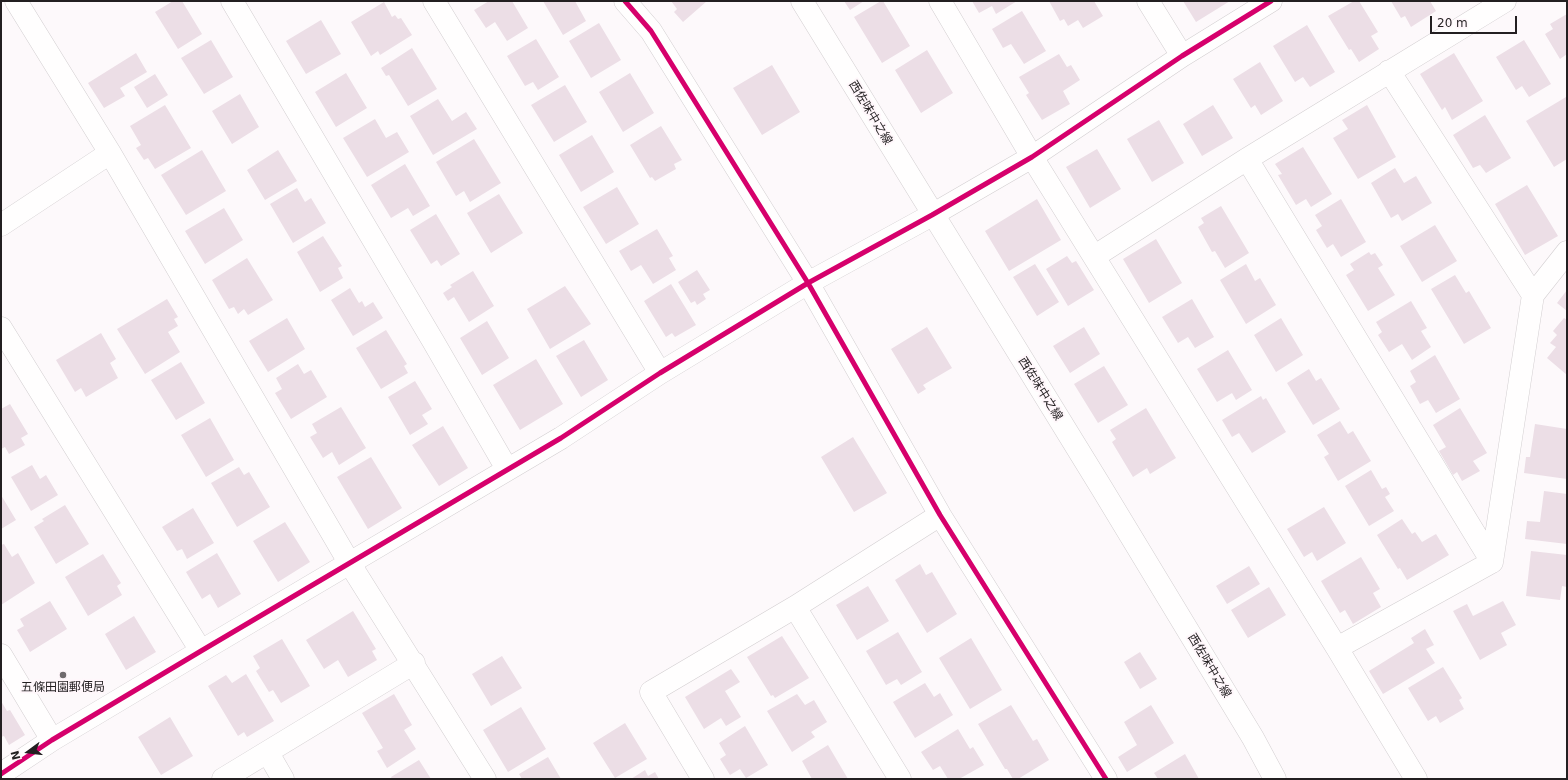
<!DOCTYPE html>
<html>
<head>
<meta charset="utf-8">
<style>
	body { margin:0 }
	#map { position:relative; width:1568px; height:780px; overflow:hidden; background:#fdf9fb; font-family:"DejaVu Sans",sans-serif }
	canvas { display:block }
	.frame { position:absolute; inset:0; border:2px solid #231f21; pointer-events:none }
	.north { position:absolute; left:8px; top:732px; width:40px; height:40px; -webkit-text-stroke:3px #fff7fb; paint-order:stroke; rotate:255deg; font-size:11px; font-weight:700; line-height:16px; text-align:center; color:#231f21 }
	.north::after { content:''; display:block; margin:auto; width:14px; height:18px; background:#231f21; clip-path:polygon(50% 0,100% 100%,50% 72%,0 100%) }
	.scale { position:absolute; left:1430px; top:16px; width:87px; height:18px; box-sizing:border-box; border:2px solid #231f21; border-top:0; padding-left:5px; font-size:12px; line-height:14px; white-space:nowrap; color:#231f21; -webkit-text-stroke:3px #fff7fb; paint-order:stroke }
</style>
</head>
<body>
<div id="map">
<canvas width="1568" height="780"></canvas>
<div class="frame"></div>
<div class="north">N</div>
<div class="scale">20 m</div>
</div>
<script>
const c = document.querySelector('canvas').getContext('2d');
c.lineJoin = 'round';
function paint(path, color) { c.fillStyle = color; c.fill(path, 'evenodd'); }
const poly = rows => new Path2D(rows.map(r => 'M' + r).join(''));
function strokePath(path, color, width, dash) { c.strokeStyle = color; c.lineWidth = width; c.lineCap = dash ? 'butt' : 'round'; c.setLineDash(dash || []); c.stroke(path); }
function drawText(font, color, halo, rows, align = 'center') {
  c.font = font + ' "DejaVu Sans","Noto Sans JP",sans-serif'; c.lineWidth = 4; c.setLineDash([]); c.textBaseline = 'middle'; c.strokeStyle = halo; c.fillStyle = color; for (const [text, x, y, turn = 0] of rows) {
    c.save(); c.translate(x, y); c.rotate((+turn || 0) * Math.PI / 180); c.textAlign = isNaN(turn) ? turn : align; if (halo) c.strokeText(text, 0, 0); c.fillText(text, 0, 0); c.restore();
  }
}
const building = poly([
	[173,1,182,1,202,34,178,49,155,12],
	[489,1,512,1,528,28,507,41,495,22,486,28,474,10],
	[543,1,575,1,586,21,563,35],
	[671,1,707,1,683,22,674,12,677,9],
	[844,1,864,1,850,10],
	[881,1,883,1,910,46,882,63,854,17],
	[972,1,1017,1,996,14,992,6,979,13],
	[1049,1,1094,1,1103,16,1083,28,1078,20,1068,26,1064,19,1060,21],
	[1183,1,1230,1,1196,22],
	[1354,1,1359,1,1378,32,1371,36,1379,49,1359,62,1351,49,1349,50,1328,16],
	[1391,1,1430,1,1436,11,1411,27,1405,16,1401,18],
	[384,2,392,17,395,15,398,19,401,18,412,35,380,55,378,51,371,56,351,22],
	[1022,11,1046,51,1024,64,1011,44,1003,48,992,29],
	[1567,14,1567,54,1560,59,1545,34,1553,29,1550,24],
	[321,20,341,54,306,74,286,41],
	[599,23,621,60,591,78,569,41],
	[1307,25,1335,72,1310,87,1303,77,1295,82,1273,46],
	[536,39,559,77,538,90,533,82,525,86,507,56],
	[211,40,233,77,204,94,181,58],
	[1524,40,1551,84,1529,97,1522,86,1516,90,1496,57],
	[412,48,437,89,408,106,389,75,386,76,381,68],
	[927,50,953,93,921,113,895,70],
	[136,53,147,72,120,88,125,96,104,108,88,83],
	[1454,53,1483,101,1452,120,1445,107,1442,110,1420,74],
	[1059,54,1067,67,1071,65,1080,80,1063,91,1070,104,1042,120,1026,95,1029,93,1019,77],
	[1260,62,1283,101,1261,115,1255,105,1251,108,1233,79],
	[772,65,800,112,762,135,733,88],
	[346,73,367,108,336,127,315,92],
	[630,73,654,113,623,132,599,92],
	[155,74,168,95,147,108,134,87],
	[565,85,587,122,554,142,531,105],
	[240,94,259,127,232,144,212,111],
	[1566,97,1567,159,1554,167,1526,121],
	[438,99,452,121,466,112,477,129,433,155,410,116],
	[165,105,191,148,155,169,148,158,144,160,136,148,141,145,130,126],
	[1213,105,1233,138,1202,156,1183,124],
	[1367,105,1396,157,1358,179,1333,138,1348,129,1342,120],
	[1485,115,1511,158,1486,173,1480,165,1473,168,1453,135],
	[375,119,386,138,397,132,409,152,367,177,343,138],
	[1159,120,1184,163,1152,182,1127,139],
	[661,126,682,160,674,164,676,169,655,181,652,177,650,178,630,145],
	[592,135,614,172,581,192,559,155],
	[474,139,501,183,470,202,464,191,456,196,436,162],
	[1303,147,1332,194,1311,207,1306,199,1296,205,1278,175,1282,174,1275,164],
	[1097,149,1121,189,1090,208,1066,167],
	[202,150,226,191,186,215,161,175],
	[278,150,297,181,265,200,247,170],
	[405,164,430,206,413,216,408,208,391,218,371,185],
	[1395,168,1404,183,1416,176,1432,203,1402,221,1398,214,1391,218,1371,183],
	[1527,185,1558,236,1525,255,1495,204],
	[617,187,639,224,606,244,583,207],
	[297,188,305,202,311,198,326,223,293,243,270,204],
	[499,194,523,233,491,253,467,213],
	[1037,199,1061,240,1009,271,985,231],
	[1341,199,1366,242,1341,257,1333,244,1327,248,1316,230,1322,226,1315,215],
	[1221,206,1249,253,1225,268,1215,251,1212,252,1198,227,1204,223,1201,218],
	[224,208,243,240,205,264,185,231],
	[436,214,460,254,441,266,437,260,431,264,410,230],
	[1435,225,1457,261,1422,282,1400,246],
	[657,229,673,256,669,258,676,270,653,284,641,265,631,271,619,251],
	[323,236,342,266,338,268,343,278,320,292,297,252],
	[1156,239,1182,283,1149,303,1123,259],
	[1369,252,1371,255,1375,253,1383,265,1378,268,1395,295,1368,311,1346,275,1354,270,1350,264],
	[1067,256,1072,263,1076,261,1094,290,1068,306,1046,269],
	[247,258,273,300,248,315,244,309,238,314,234,307,229,309,212,280],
	[1035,264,1059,302,1037,316,1013,277],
	[1246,264,1255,281,1260,278,1276,305,1246,324,1220,280],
	[697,270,710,290,703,294,706,299,697,305,695,301,691,303,678,282],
	[473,271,494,306,469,322,454,297,448,301,443,293,452,287,450,285],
	[1455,275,1466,293,1469,291,1491,328,1464,344,1431,289],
	[671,284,696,325,675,337,672,333,666,337,644,301],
	[565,286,591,324,550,349,527,309],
	[350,288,359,303,362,301,365,307,373,302,383,318,353,336,331,300],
	[1567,290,1567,311,1557,303],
	[167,299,178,317,174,319,178,326,168,332,180,352,145,374,117,329],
	[1192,299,1214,337,1195,348,1188,337,1178,343,1162,317],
	[1411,301,1427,328,1421,331,1431,347,1412,360,1402,344,1389,352,1378,335,1382,332,1376,322],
	[287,318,305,349,268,372,249,341],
	[1281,318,1303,355,1276,372,1254,335],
	[1564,318,1567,320,1567,375,1547,358,1556,347,1550,343,1557,335,1553,331],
	[487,321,509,358,482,375,460,338],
	[927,327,952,368,923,385,926,389,918,394,891,349],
	[1084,327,1100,354,1070,373,1053,346],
	[386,330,407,364,404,366,408,373,381,389,356,348],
	[101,333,116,359,110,363,118,378,86,397,81,388,75,392,56,360],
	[584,340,608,380,581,397,556,356],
	[1228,350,1252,390,1236,400,1232,393,1217,402,1197,369],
	[1435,355,1460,399,1436,413,1428,400,1420,404,1410,386,1416,382,1410,371],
	[536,359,563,404,520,430,493,385],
	[181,362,205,403,176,420,151,380],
	[298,364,304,374,311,370,327,397,291,419,275,393,282,389,276,378],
	[1104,366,1128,405,1098,423,1074,384],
	[1309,369,1316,381,1321,378,1340,409,1313,425,1287,383],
	[415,381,432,409,422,415,428,424,410,435,388,397],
	[1261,396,1263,400,1266,398,1286,432,1252,453,1239,433,1232,437,1222,420],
	[10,404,28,434,21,438,25,445,9,454,5,447,1,449,1,409],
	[341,407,366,448,339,465,332,452,323,458,310,437,317,433,312,424],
	[1146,408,1176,458,1150,474,1147,468,1133,477,1112,442,1116,439,1110,430],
	[1460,408,1487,453,1473,461,1480,471,1462,481,1457,472,1453,475,1439,451,1446,447,1433,425],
	[210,418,234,460,206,477,181,435],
	[1340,421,1348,434,1353,431,1371,461,1338,481,1324,457,1329,454,1317,435],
	[1535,424,1567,429,1567,479,1524,473,1526,457,1530,457],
	[443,426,468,468,439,486,412,445],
	[853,437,887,493,854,512,821,457],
	[371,457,402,508,368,529,337,477],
	[32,465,40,479,46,475,58,495,31,511,11,477],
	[239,467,244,475,249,472,270,507,237,527,211,483],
	[1371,470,1382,489,1386,487,1390,494,1385,497,1394,511,1369,526,1345,486],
	[1544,491,1567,494,1567,544,1525,539,1527,521,1540,522],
	[1,495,16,520,1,529],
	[65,505,89,544,56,564,34,527,44,521,42,519],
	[1324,507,1346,543,1317,561,1312,552,1304,557,1287,529],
	[193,508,214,543,187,559,182,549,177,551,162,527],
	[1402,519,1412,534,1415,532,1422,542,1436,534,1449,555,1407,580,1400,568,1398,569,1377,535],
	[285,522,310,562,278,582,253,541],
	[4,544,12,557,18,553,35,583,1,605,1,545],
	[1531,551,1567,555,1567,587,1562,586,1560,600,1526,596],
	[217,553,241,594,218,608,210,594,202,599,186,572],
	[103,554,121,583,117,586,122,595,88,616,65,577],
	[1361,557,1380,589,1373,593,1381,607,1353,624,1345,610,1340,613,1321,581],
	[920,564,926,575,932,572,957,614,927,633,895,580],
	[1249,566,1260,584,1227,604,1216,586],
	[868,586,889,621,857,640,836,605],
	[1269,587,1286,615,1248,638,1231,610],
	[50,601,67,629,30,652,17,630,24,626,20,619],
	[1503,601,1516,625,1501,633,1507,645,1480,660,1453,611,1467,604,1473,616],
	[353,611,376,649,372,651,377,660,348,677,338,660,324,669,306,640],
	[134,616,156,652,126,670,105,634],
	[1425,629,1434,645,1426,649,1435,663,1383,694,1369,671,1414,643,1411,638],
	[898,632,922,672,901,685,897,679,886,685,866,651],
	[782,636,809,678,775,698,773,695,771,696,747,657],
	[971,638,1002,690,970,709,939,658],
	[282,639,310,686,281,703,273,690,269,692,256,671,260,668,253,656],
	[1140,652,1157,679,1140,689,1124,662],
	[502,656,522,688,491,706,472,674],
	[1443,667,1462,698,1459,700,1464,709,1440,723,1436,716,1428,721,1408,688],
	[731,669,740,682,725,691,741,717,726,726,721,718,704,729,685,697],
	[246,674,274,721,247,737,244,732,238,736,208,686,226,675,232,683],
	[925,683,934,697,940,693,953,715,915,738,893,702],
	[394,694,412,725,404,730,416,749,387,768,377,751,383,748,362,713],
	[797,694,805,705,814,700,827,722,811,732,815,737,792,752,767,711],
	[1,701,7,711,10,710,25,735,9,745,4,736,1,737],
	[1011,705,1033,741,1037,739,1049,760,1018,779,1013,779,1007,769,1005,769,978,724],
	[1151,705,1174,743,1127,772,1118,757,1137,745,1124,722],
	[521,707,546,749,508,772,483,730],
	[170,717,193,756,161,775,138,737],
	[625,723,647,759,615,778,593,743],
	[745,726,768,765,746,778,740,769,730,775,720,759,726,755,719,743],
	[958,729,970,749,973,747,984,765,959,779,948,779,940,766,933,770,921,752],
	[828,745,848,779,812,779,802,761],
	[1185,754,1199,779,1158,779,1154,773],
	[548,757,561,779,522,779,519,774],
	[419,760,431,779,392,779,391,777],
	[645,770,648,776,655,772,659,779,631,779]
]);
const minor = poly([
	[16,1,110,153,350,564,485,779],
	[232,1,433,341,507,469],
	[434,1,660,373],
	[625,1,651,31,808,283,940,515,1106,779],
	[940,1,1032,157,1337,648,1416,779],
	[1148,1,1182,56],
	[1389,71,1533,295],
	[1247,159,1492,562],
	[1,225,110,153],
	[1095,256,1247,159,1505,1],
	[1,328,201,651],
	[1492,562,1533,295,1567,252],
	[795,607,900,779],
	[1337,648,1492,562],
	[1,655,52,740],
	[268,753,283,779],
	[1,774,52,740,201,651,561,438,660,373,808,283,932,215,1032,157,1182,56,1271,1],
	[223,779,414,663],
	[703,779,651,692,795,607,940,515]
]);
const secondary = poly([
	[802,1,1101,487,1253,738,1275,779]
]);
const cycleway = poly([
	[625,1,651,31,808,283,940,515,1106,779],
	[1,774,52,740,201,651,561,438,660,373,808,283,932,215,1032,157,1182,56,1271,1]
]);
const markers = [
	[63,675,4,"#6f6b6d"]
];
const streetNames = [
	["西佐味中之線",870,113,59],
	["西佐味中之線",1040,389,58],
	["西佐味中之線",1209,666,59]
];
const poiNames = [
	["五條田園郵便局",63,688]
];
paint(building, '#ecdee6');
strokePath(minor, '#d2ced0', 23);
strokePath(secondary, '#d2ced0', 23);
strokePath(minor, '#fffefe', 22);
strokePath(secondary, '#fffefe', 22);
strokePath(cycleway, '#d6006c', 5);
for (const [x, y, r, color] of markers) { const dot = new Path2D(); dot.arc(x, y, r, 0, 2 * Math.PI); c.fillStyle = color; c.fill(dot); strokePath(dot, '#fff7fb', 1.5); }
drawText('12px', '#231f21', '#fff7fb', streetNames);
drawText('12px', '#231f21', '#fff7fb', poiNames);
</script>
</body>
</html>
